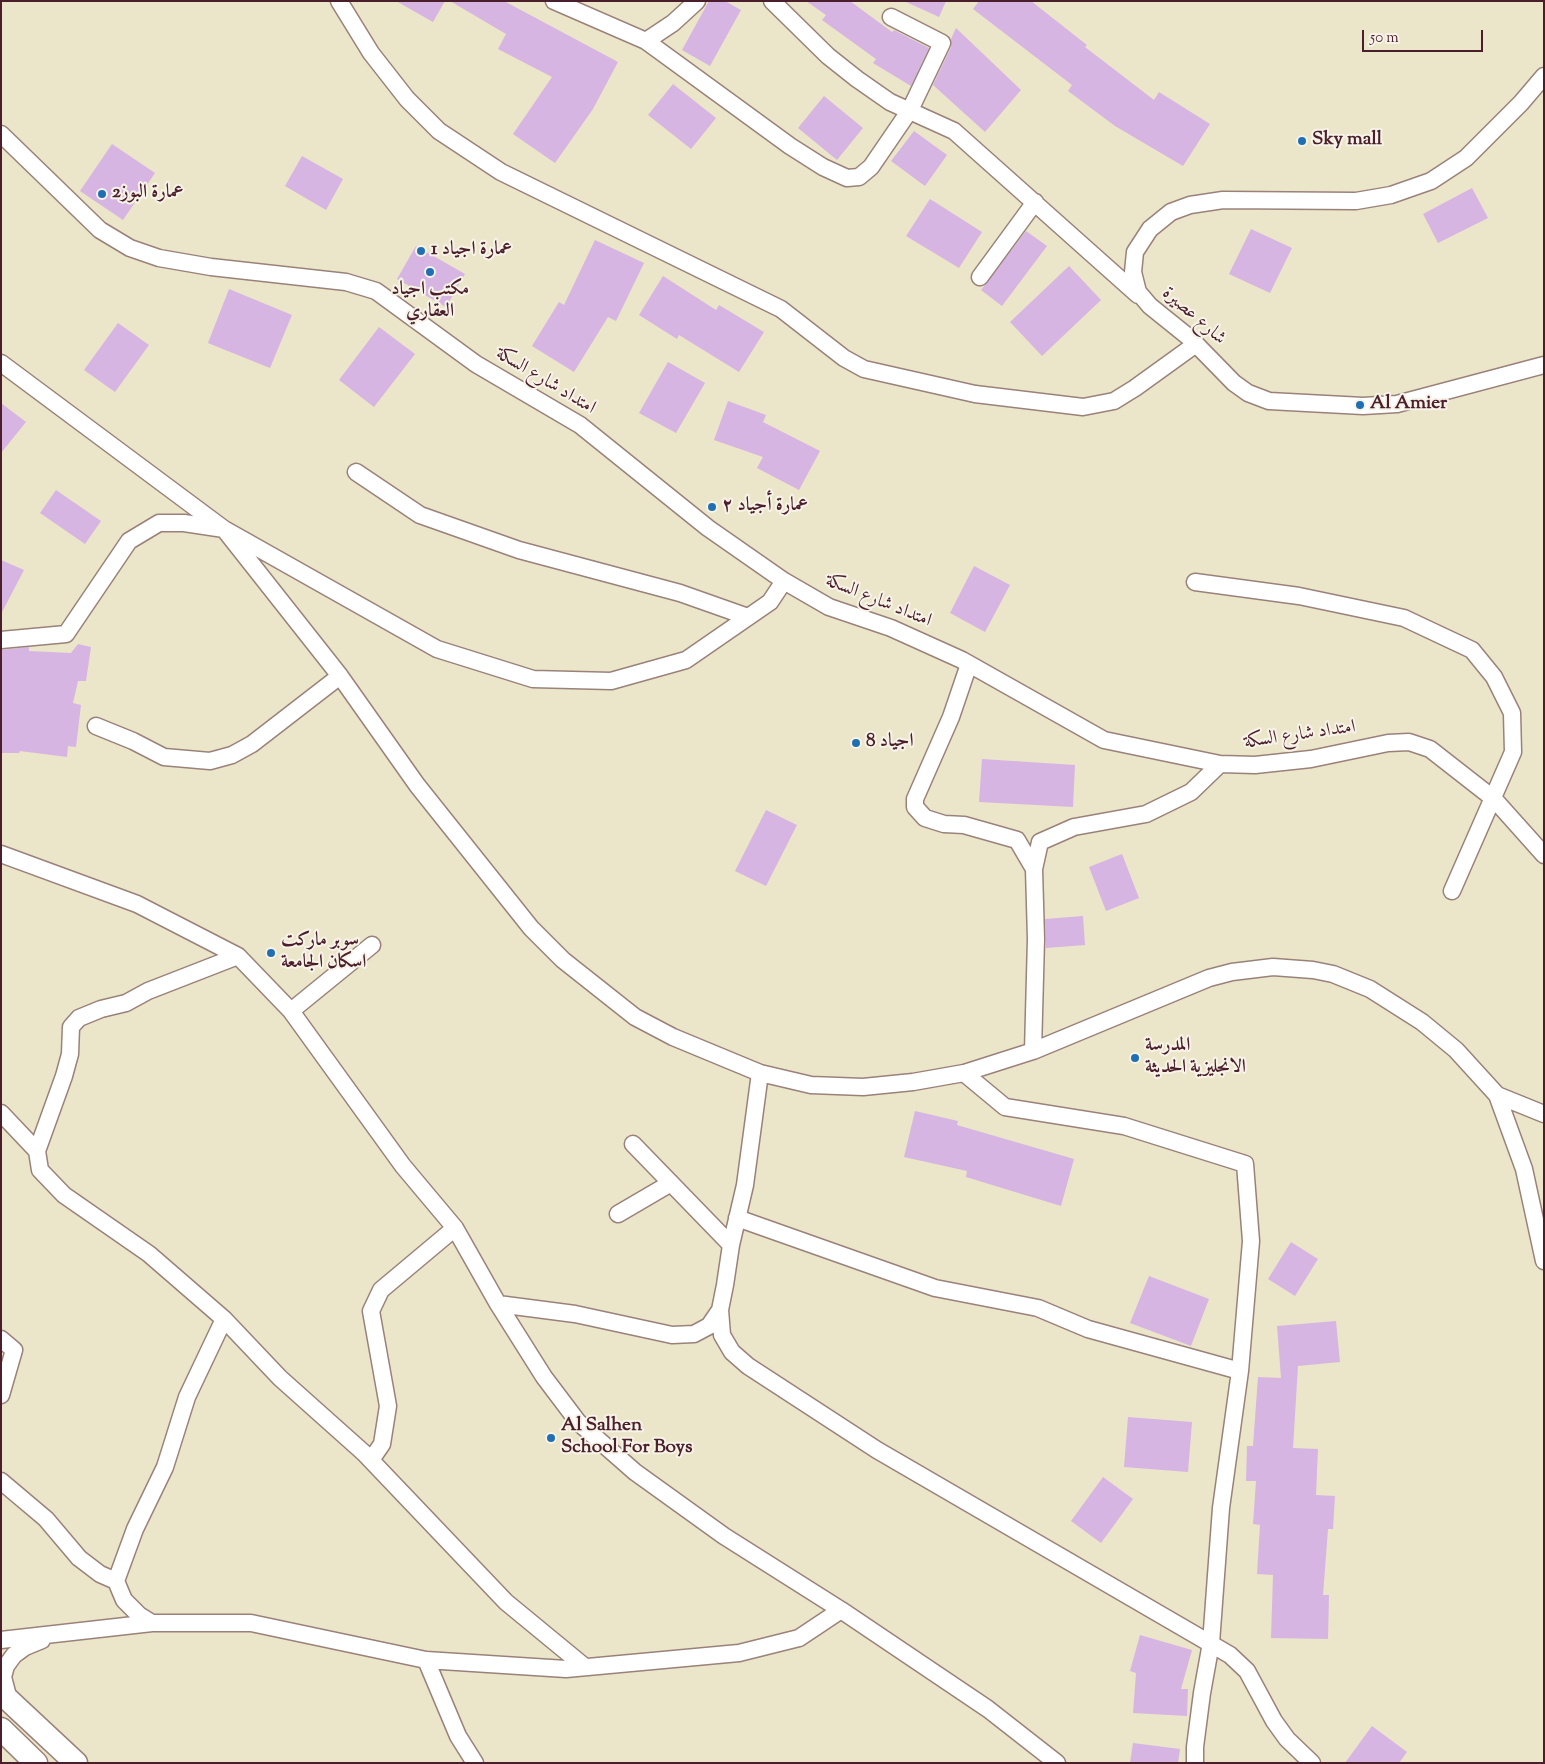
<!DOCTYPE html>
<html>
<head>
<meta charset="utf-8">
<style>
	body { margin:0 }
	#map { position:relative; width:1545px; height:1764px; overflow:hidden; background:#ebe5c9; font-family:"Sorts Mill Goudy",serif }
	canvas { display:block }
	.frame { position:absolute; inset:0; border:2px solid #4a1f2b; pointer-events:none }
	.scale { position:absolute; left:1362px; top:30px; width:121px; height:22px; box-sizing:border-box; border:2px solid #4a1f2b; border-top:0; padding-left:6px; font-size:15px; line-height:18px; white-space:nowrap; color:#4a1f2b; -webkit-text-stroke:4px #f7f3e8; paint-order:stroke }
</style>
</head>
<body>
<div id="map">
<canvas width="1545" height="1764"></canvas>
<div class="frame"></div>
<div class="scale">50 m</div>
</div>
<script>
const c = document.querySelector('canvas').getContext('2d');
c.lineJoin = 'round';
function paint(path, color) { c.fillStyle = color; c.fill(path, 'evenodd'); }
const poly = rows => new Path2D(rows.map(r => 'M' + r).join(''));
function strokePath(path, color, width, dash) { c.strokeStyle = color; c.lineWidth = width; c.lineCap = dash ? 'butt' : 'round'; c.setLineDash(dash || []); c.stroke(path); }
function drawText(font, color, halo, rows, align = 'center') {
  c.font = font + ' "Sorts Mill Goudy",Amiri,serif'; c.lineWidth = 4; c.setLineDash([]); c.textBaseline = 'middle'; c.strokeStyle = halo; c.fillStyle = color; for (const [text, x, y, turn = 0] of rows) {
    c.save(); c.translate(x, y); c.rotate((+turn || 0) * Math.PI / 180); c.textAlign = isNaN(turn) ? turn : align; if (halo) c.strokeText(text, 0, 0); c.fillText(text, 0, 0); c.restore();
  }
}
const building = poly([
	[396,1,445,1,433,22],
	[450,1,504,1,618,62,593,109,555,163,513,134,552,77,498,49,506,34],
	[709,1,725,1,741,10,710,66,682,50],
	[806,1,850,1,892,32,894,30,929,48,911,86,873,63,876,59,822,20,826,15],
	[904,1,946,1,939,17],
	[979,1,1031,1,1087,45,1085,47,1154,100,1159,92,1210,124,1183,166,1115,126,1068,91,1072,85,973,9],
	[956,28,1021,90,985,132,933,85,951,47,951,39],
	[673,84,716,118,691,149,648,115],
	[824,96,863,128,837,160,798,128],
	[914,131,947,155,925,186,891,161],
	[112,144,155,173,123,220,80,191],
	[302,156,343,179,326,210,285,186],
	[1472,188,1488,218,1438,243,1423,214],
	[930,199,982,232,959,268,906,236],
	[1251,229,1292,248,1270,293,1229,274],
	[1026,231,1047,246,1002,306,981,290],
	[595,240,644,263,616,321,608,317,574,372,532,346,559,302,564,305],
	[416,246,465,274,446,307,397,279],
	[1069,266,1101,300,1042,356,1010,322],
	[663,276,716,310,719,305,764,332,739,372,679,335,677,339,639,315],
	[229,289,292,315,270,368,208,343],
	[118,323,149,345,115,392,84,370],
	[379,327,415,354,374,407,339,380],
	[668,362,705,383,676,433,639,413],
	[728,401,766,415,763,422,820,451,799,490,757,468,763,457,714,440],
	[1,403,26,422,1,453],
	[56,490,101,521,85,544,40,513],
	[1,560,24,570,1,614],
	[974,566,1010,585,985,632,950,613],
	[78,644,91,647,86,681,78,681,73,703,81,705,76,747,68,746,67,757,20,751,19,753,1,753,1,650,29,647,29,651,71,653],
	[982,759,1075,765,1073,807,979,802],
	[766,810,797,825,766,886,735,871],
	[1122,854,1139,898,1106,911,1089,867],
	[1083,916,1085,945,1046,948,1045,919],
	[915,1111,958,1121,957,1125,1074,1159,1061,1206,966,1177,967,1171,904,1157],
	[1291,1242,1318,1259,1295,1296,1268,1279],
	[1149,1276,1209,1299,1191,1346,1130,1323],
	[1336,1321,1340,1362,1298,1366,1293,1448,1318,1449,1316,1495,1335,1496,1333,1529,1328,1529,1323,1595,1329,1595,1328,1639,1271,1638,1273,1575,1257,1574,1260,1525,1253,1524,1256,1481,1246,1481,1247,1446,1253,1446,1258,1377,1281,1378,1277,1326],
	[1128,1417,1192,1422,1188,1472,1124,1467],
	[1103,1477,1133,1499,1101,1543,1071,1521],
	[1140,1635,1192,1650,1181,1689,1188,1689,1187,1716,1133,1713,1136,1673,1130,1671],
	[1372,1726,1407,1752,1399,1763,1345,1763],
	[1133,1743,1180,1749,1178,1763,1130,1763]
]);
const street = poly([
	[339,1,371,53,407,99,439,131,501,172,781,309,844,358,864,369,975,394,1083,407,1114,401,1135,388,1196,344],
	[554,1,646,41,673,23,697,1],
	[772,1,828,56,857,79,890,102,954,131,1138,295],
	[646,41,790,146,823,167,847,178,859,177,871,167,910,110,942,43,891,17],
	[1544,76,1521,103,1466,158,1431,181,1391,195,1356,201,1223,200,1190,205,1171,212,1150,229,1135,252,1133,272,1138,292,1150,306,1191,339,1234,383,1248,393,1269,401,1363,406,1397,404,1544,365],
	[1,134,100,230,130,248,159,258,211,267,346,282,376,291,476,364,580,425,708,528,784,581,829,607,891,628,962,660,1104,740,1220,764,1255,765,1311,759,1388,743,1409,742,1430,749,1494,799,1544,855],
	[980,277,1035,202],
	[1,363,224,529,340,676,417,785,531,928,563,960,635,1017,673,1037,760,1073,811,1085,863,1087,913,1082,964,1073,1033,1051,1209,978,1232,972,1273,967,1313,970,1333,974,1370,989,1422,1022,1456,1050,1497,1095,1524,1169,1544,1261],
	[356,472,420,515,519,550,680,593,748,617],
	[1195,582,1299,596,1404,618,1472,650,1494,677,1512,713,1513,752,1452,891],
	[1,640,66,634,129,541,159,523,184,523,224,529,437,649,533,679,611,681,686,660,770,602,784,581],
	[969,664,951,717,915,799,915,807,925,818,944,824,964,825,1017,840,1034,869],
	[96,726,133,741,164,757,210,761,232,755,252,744,340,676],
	[1,854,137,904,238,956,291,1011,403,1166,455,1228,498,1304,544,1377,578,1422,635,1472,724,1536,841,1610,988,1709,1057,1763],
	[238,956,148,991,126,1003,101,1009,79,1018,71,1027,70,1054,64,1076,37,1151,40,1170,64,1195,149,1254,224,1319,280,1378,364,1453,506,1602,585,1667],
	[291,1011,372,945],
	[1033,1051,1036,939,1034,869,1040,842,1074,827,1146,814,1191,792,1220,764],
	[964,1073,1005,1107,1124,1126,1245,1164,1251,1241,1240,1371,1221,1508,1211,1643,1202,1693,1195,1747,1195,1763],
	[1497,1095,1544,1114],
	[1,1113,37,1151],
	[633,1144,731,1245],
	[618,1214,671,1183],
	[737,1218,935,1288,1038,1308,1088,1329,1240,1371],
	[498,1304,575,1314,672,1335,694,1334,709,1326,720,1310,725,1285,731,1245,745,1185,760,1073],
	[720,1310,722,1335,732,1352,748,1366,877,1450,1230,1655,1247,1671,1274,1721,1287,1739,1312,1763],
	[1,1339,14,1350,1,1395],
	[371,1460,382,1444,388,1406,371,1311,381,1290,455,1228],
	[1,1481,46,1519,79,1558,100,1574,116,1581],
	[152,1623,139,1615,124,1600,116,1581,135,1529,165,1467,187,1397,224,1319],
	[1,1640,152,1623,251,1623,426,1660,566,1669,739,1653,799,1638,841,1610],
	[426,1660,458,1736,475,1763],
	[9,1700,3,1677,6,1666,14,1655,25,1647,42,1640]
]);
const secondary = poly([
	[1,1693,76,1763],
	[1,1729,36,1763]
]);
const markers = [
	[1302,141,5,"#1f6fb2"],
	[102,194,5,"#1f6fb2"],
	[421,251,5,"#1f6fb2"],
	[430,272,5,"#1f6fb2"],
	[1360,405,5,"#1f6fb2"],
	[712,507,5,"#1f6fb2"],
	[856,743,5,"#1f6fb2"],
	[271,953,5,"#1f6fb2"],
	[1135,1058,5,"#1f6fb2"],
	[551,1438,5,"#1f6fb2"]
];
const poiNames = [
	["Sky mall",1312,141],
	["عمارة البوز2",112,194],
	["عمارة اجياد 1",431,251],
	["مكتب اجياد",430,291,"center"],
	["العقاري",430,313,"center"],
	["Al Amier",1370,405],
	["عمارة أجياد ٢",722,507],
	["اجياد 8",866,743],
	["سوبر ماركت",281,942],
	["اسكان الجامعة",281,964],
	["المدرسة",1145,1047],
	["الانجليزية الحديثة",1145,1069],
	["Al Salhen",561,1427],
	["School For Boys",561,1449]
];
const streetNames = [
	["شارع عصيرة",1193,317,41],
	["امتداد شارع السكة",545,382,31],
	["امتداد شارع السكة",878,602,22],
	["امتداد شارع السكة",1300,736,-8]
];
paint(building, '#d6b5e3');
strokePath(street, '#9a827a', 19);
strokePath(secondary, '#9a827a', 25);
strokePath(street, '#fff', 16);
strokePath(secondary, '#fff', 22);
for (const [x, y, r, color] of markers) { const dot = new Path2D(); dot.arc(x, y, r, 0, 2 * Math.PI); c.fillStyle = color; c.fill(dot); strokePath(dot, '#f7f3e8', 2); }
drawText('bold 19px', '#4a1f2b', '#f7f3e8', poiNames, 'left');
drawText('19px', '#4a1f2b', '#f7f3e8', streetNames);
</script>
</body>
</html>
